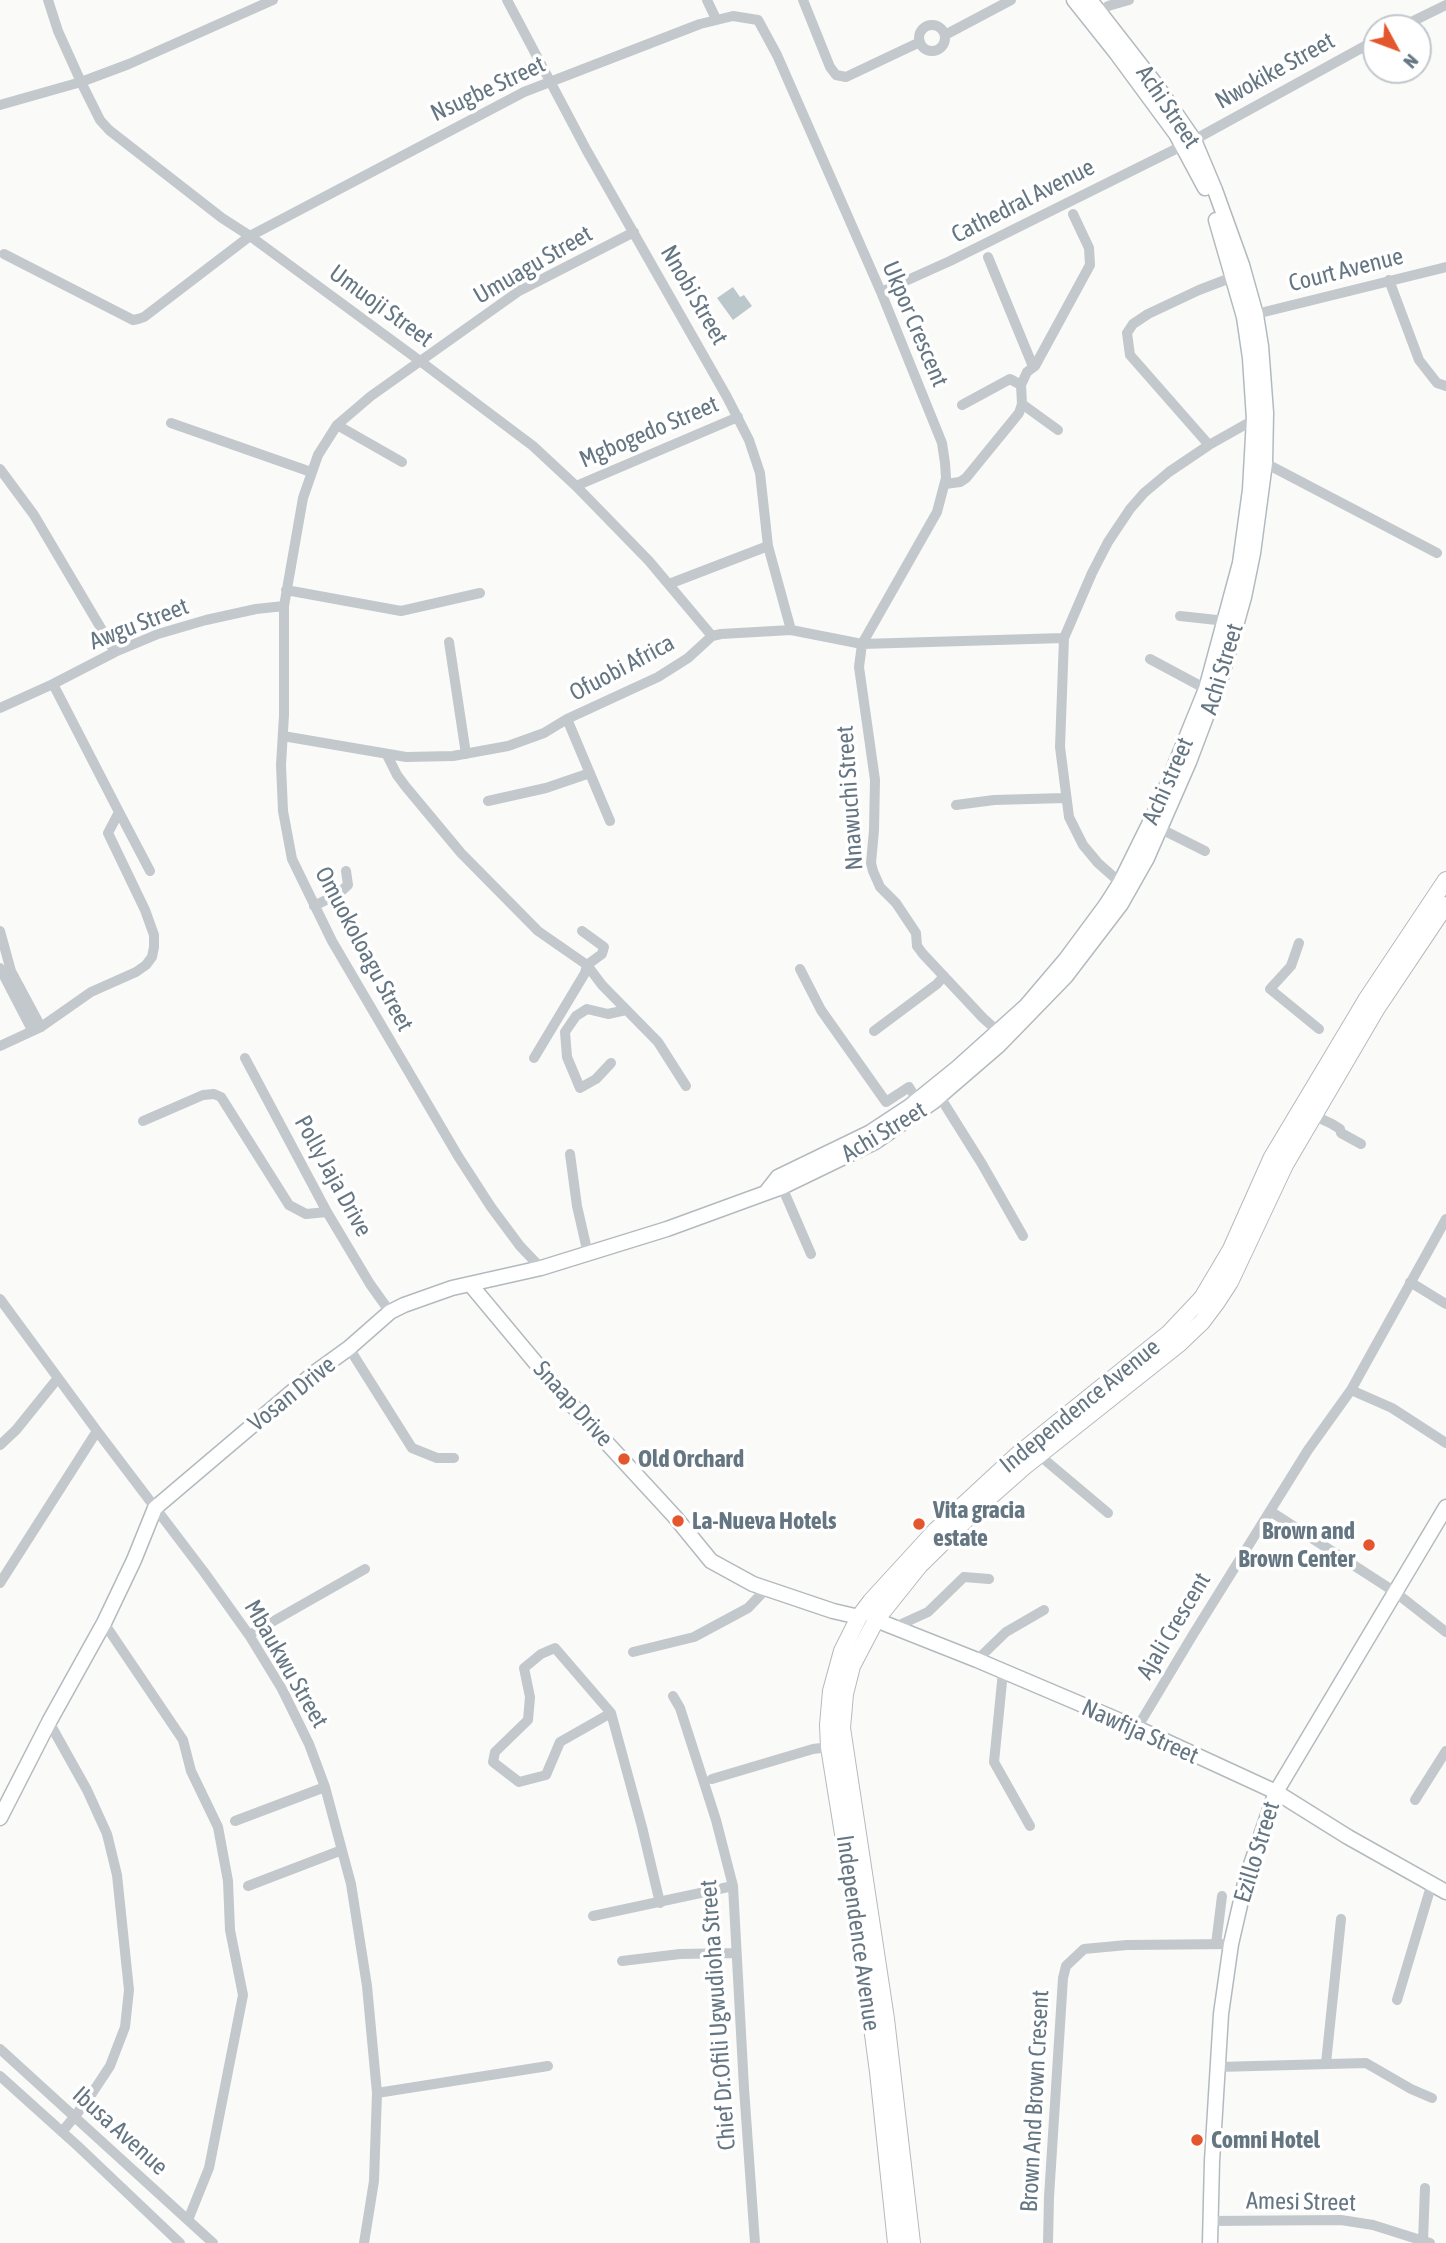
<!DOCTYPE html>
<html>
<head>
<meta charset="utf-8">
<style>
	body { margin:0 }
	#map { position:relative; width:1446px; height:2243px; overflow:hidden; background:#fafaf8; font-family:"Asap Condensed",sans-serif }
	canvas { display:block }
	.north { position:absolute; left:1362px; top:14px; width:70px; height:70px; box-sizing:border-box; background:#fff; border:2px solid #c1c8cd; border-radius:50%; rotate:131deg; font-size:19px; font-weight:700; line-height:28px; text-align:center; color:#657683 }
	.north::after { content:''; display:block; margin:auto; width:24px; height:32px; background:#e4572e; clip-path:polygon(50% 0,100% 100%,50% 72%,0 100%) }
</style>
</head>
<body>
<div id="map">
<canvas width="1446" height="2243"></canvas>
<div class="north">N</div>
</div>
<script>
const c = document.querySelector('canvas').getContext('2d');
c.lineJoin = 'round';
function paint(path, color) { c.fillStyle = color; c.fill(path, 'evenodd'); }
const poly = rows => new Path2D(rows.map(r => 'M' + r).join(''));
function strokePath(path, color, width, dash) { c.strokeStyle = color; c.lineWidth = width; c.lineCap = dash ? 'butt' : 'round'; c.setLineDash(dash || []); c.stroke(path); }
function drawText(font, color, halo, rows, align = 'center') {
  c.font = font + ' "Asap Condensed",sans-serif'; c.lineWidth = 7; c.setLineDash([]); c.textBaseline = 'middle'; c.strokeStyle = halo; c.fillStyle = color; for (const [text, x, y, turn = 0] of rows) {
    c.save(); c.translate(x, y); c.rotate((+turn || 0) * Math.PI / 180); c.textAlign = isNaN(turn) ? turn : align; if (halo) c.strokeText(text, 0, 0); c.fillText(text, 0, 0); c.restore();
  }
}
const water = poly([
	[733,287,740,297,744,295,752,306,733,320,717,298]
]);
const street = poly([
	[48,0,58,31,81,82,100,120,109,130,222,218,250,236,420,361,533,446,576,486,649,561,712,636],
	[507,0,587,151,727,397,749,440,760,473,768,546,791,630],
	[707,0,716,19],
	[803,0,830,67,836,75,846,77,920,42],
	[1100,13,1108,6,1129,0],
	'919 38a13 13 0 1 1 26 0a13 13 0 1 1-26 0Z',
	[1399,28,1446,5],
	[945,35,1011,0],
	[0,105,81,82,129,64,273,0],
	[4,254,133,320,138,319,144,317,250,236,524,92,700,24,733,16,758,20,777,55,881,292,942,443,945,463,946,478,937,512,862,644,859,667,875,780,874,830,871,863,873,871,880,887,896,903,916,933,917,946,923,954,983,1018,1001,1034],
	[988,257,1032,364,1035,366],
	[1389,280,1419,360,1437,383,1446,386],
	[881,292,950,261,1194,140,1376,40],
	[1248,316,1446,267],
	[1022,404,1058,430],
	[962,405,1010,379,1021,385],
	[171,423,311,472],
	[337,425,402,462],
	[1209,445,1130,355,1127,333,1133,324,1148,314,1199,290,1233,277],
	[1265,463,1437,553],
	[0,469,34,515,115,652],
	[945,484,960,482,966,478,1019,413,1022,404,1021,385,1027,372,1035,366,1090,265,1089,248,1073,214],
	[576,486,738,417],
	[669,584,768,546],
	[286,590,401,611,480,593],
	[284,606,284,715,281,765,283,811,292,859,332,941,458,1156,491,1207,520,1246,541,1268],
	[1180,616,1226,621],
	[449,642,466,754],
	[1150,659,1206,689],
	[0,708,53,684,115,652,158,634,206,620,256,609,284,606,303,498,318,455,337,425,371,396,519,291,634,232],
	[567,719,610,821],
	[283,736,406,757,453,756,508,746,544,733,567,719,658,677,688,658,712,636,721,634,791,630,862,644,1064,638],
	[387,755,397,775,406,787,461,853,538,931,587,965,602,985,658,1042,686,1086],
	[488,801,546,788,590,773],
	[956,805,994,800,1065,798],
	[119,812,150,871],
	[1159,828,1205,851],
	[1124,886,1098,863,1083,845,1069,817,1060,747,1064,638,1092,573,1108,542,1130,509,1144,493,1169,472,1209,445,1257,418],
	[314,906,338,894,348,885,346,871],
	[0,931,11,971,41,1027],
	[1299,943,1291,966,1270,989,1319,1029],
	[0,968,32,1030],
	[800,969,821,1010,886,1102,909,1087,917,1100],
	[874,1031,937,984,944,976],
	[0,1046,41,1027,91,992,136,972,146,965,152,957,154,947,154,935,145,910,108,833,119,812,53,684],
	[245,1058,327,1212,370,1284,390,1312],
	[534,1058,585,973,587,965,602,954,604,947,582,931],
	[611,1063,596,1079,580,1088,567,1057,565,1032,576,1016,587,1009,608,1014,626,1010],
	[940,1097,982,1164,1023,1236],
	[1313,1115,1332,1124,1340,1129,1341,1133,1361,1144],
	[143,1121,203,1095,214,1094,221,1097,289,1205,306,1214,327,1212],
	[570,1154,577,1206,588,1254],
	[782,1187,811,1254],
	[1410,1282,1446,1304],
	[0,1299,97,1431,204,1572,249,1635,282,1689,309,1744,325,1787,351,1884,367,1986,377,2093,374,2181,364,2243],
	[349,1348,412,1448,437,1458,454,1458],
	[1351,1390,1446,1219],
	[0,1445,16,1430,58,1378],
	[1039,1455,1108,1513],
	[1270,1511,1395,1592,1446,1632],
	[0,1583,97,1431],
	[104,1623,183,1740,191,1771,218,1827,228,1881,230,1930,243,1995,209,2168,188,2220],
	[895,1627,928,1612,964,1577,989,1579],
	[249,1635,365,1569],
	[633,1652,694,1637,748,1608,767,1588],
	[977,1660,1006,1632,1044,1610],
	[1003,1672,994,1762,1030,1826],
	[673,1696,680,1708,716,1820,733,1886,744,2088,755,2243],
	[611,1713,560,1742,546,1775,519,1782,493,1762,495,1752,528,1720,530,1697,524,1668,541,1654,555,1648,611,1713,642,1827,660,1903],
	[49,1722,87,1790,107,1834,117,1875,129,1990,125,2027,110,2066,87,2101,62,2132],
	[1137,1728,1194,1633,1308,1450,1351,1390,1392,1408,1446,1443],
	[712,1779,813,1749,829,1747],
	[1415,1800,1446,1751],
	[235,1821,325,1787],
	[248,1886,342,1850],
	[593,1916,733,1886],
	[1216,1944,1222,1896],
	[622,1961,680,1954,736,1953],
	[1397,2000,1432,1883],
	[0,2049,213,2243],
	[1326,2063,1341,1919],
	[1218,2067,1366,2063,1411,2089,1432,2098],
	[0,2076,80,2148,180,2243],
	[377,2093,548,2066],
	[1210,2221,1341,2220,1373,2225,1430,2243],
	[1423,2241,1425,2188],
	[1048,2243,1049,2197,1063,1978,1066,1966,1084,1949,1127,1945,1231,1944]
]);
const secondary = poly([
	[1074,0,1117,54,1176,134,1205,188],
	[767,1191,778,1177,869,1133,910,1106,957,1068,1026,1006,1066,959,1106,905,1120,883,1160,802,1206,689,1240,563,1250,490,1254,419,1250,358,1244,317,1216,220],
	[470,1284,560,1392,675,1517,711,1561,753,1584,833,1611,859,1617],
	[876,1620,977,1660,1137,1728,1276,1792,1348,1837,1446,1892],
	[0,1818,49,1722,104,1623,134,1560,155,1508,313,1374,349,1348,390,1312,404,1305,452,1288,541,1268,667,1229,782,1187,875,1142,933,1102,998,1046,1066,976,1121,904,1147,858,1189,762,1223,672,1244,597,1253,553,1265,463,1266,413,1261,346,1256,315,1242,265,1215,190,1194,140,1157,86,1090,0],
	[1210,2243,1212,2161,1221,2014,1231,1944,1246,1879,1276,1792,1446,1507]
]);
const primary = poly([
	[896,2243,878,2072,862,1952,829,1747,828,1725,831,1691,842,1651,859,1617,871,1601,936,1530,1016,1456,1169,1333,1202,1298,1231,1249,1272,1157,1366,1000,1446,880],
	[912,2243,886,2019,842,1728,845,1694,852,1666,876,1620,920,1565,981,1505,1024,1467,1179,1344,1202,1322,1217,1302,1230,1282,1285,1165,1377,1008,1446,905]
]);
const markers = [
	[624,1459,7,"#e4572e"],
	[678,1521,7,"#e4572e"],
	[919,1524,7,"#e4572e"],
	[1369,1545,7,"#e4572e"],
	[1197,2140,7,"#e4572e"]
];
const streetNames = [
	["Nwokike Street",1275,71,-29],
	["Nsugbe Street",488,89,-25],
	["Achi Street",1168,107,56],
	["Cathedral Avenue",1023,201,-27],
	["Umuagu Street",533,265,-30],
	["Court Avenue",1346,270,-14],
	["Nnobi Street",694,295,60],
	["Umuoji Street",381,306,36],
	["Ukpor Crescent",915,324,67],
	["Mgbogedo Street",649,432,-23],
	["Awgu Street",139,624,-21],
	["Ofuobi Africa",622,668,-28],
	["Achi Street",1222,669,-73],
	["Achi street",1168,781,-66],
	["Nnawuchi Street",850,798,-94],
	["Omuokoloagu Street",364,949,62],
	["Achi Street",884,1132,-31],
	["Polly Jaja Drive",333,1176,61],
	["Vosan Drive",292,1394,-39],
	["Snaap Drive",573,1404,48],
	["Independence Avenue",1080,1406,-39],
	["Ajali Crescent",1174,1626,-59],
	["Mbaukwu Street",286,1664,60],
	["Nawfija Street",1140,1732,24],
	["Ezillo Street",1257,1852,-73],
	["Independence Avenue",858,1933,82],
	["Chief Dr.Ofili Ugwudioha Street",718,2015,-94],
	["Brown And Brown Cresent",1035,2101,-87],
	["Ibusa Avenue",120,2131,42],
	["Amesi Street",1301,2202,1]
];
const poiNames = [
	["Old Orchard",638,1459],
	["Vita gracia",933,1510],
	["estate",933,1538],
	["La-Nueva Hotels",692,1521],
	["Brown and",1355,1531,"right"],
	["Brown Center",1355,1559,"right"],
	["Comni Hotel",1211,2140]
];
paint(water, '#bbc7cb');
strokePath(secondary, '#b3babf', 17);
strokePath(primary, '#b5babe', 18);
strokePath(street, '#c3c8cc', 10);
strokePath(secondary, '#fff', 14);
strokePath(primary, '#fff', 16);
for (const [x, y, r, color] of markers) { const dot = new Path2D(); dot.arc(x, y, r, 0, 2 * Math.PI); c.fillStyle = color; c.fill(dot); strokePath(dot, '#fff', 2.5); }
drawText('24px', '#657683', '#fff', streetNames);
drawText('bold 24px', '#657683', '#fff', poiNames, 'left');
</script>
</body>
</html>
